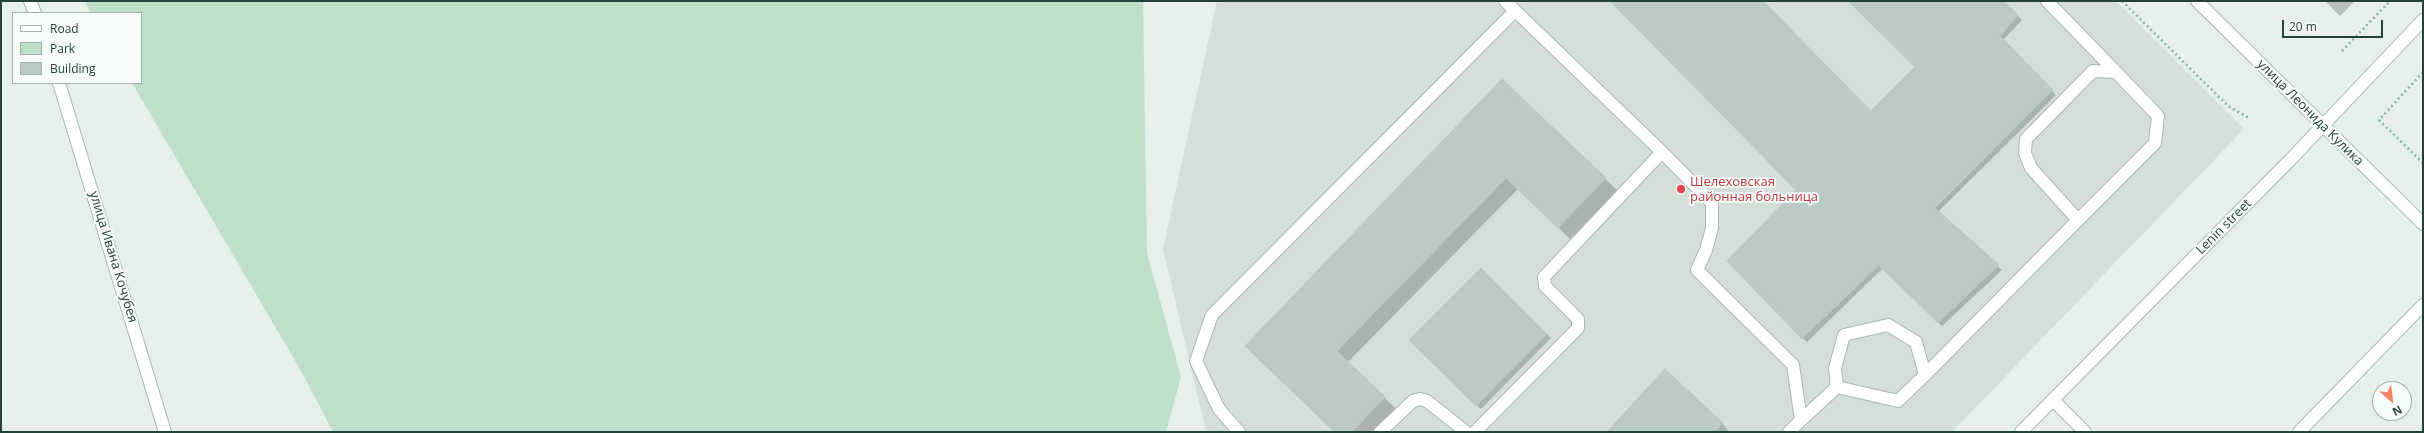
<!DOCTYPE html>
<html>
<head>
<meta charset="utf-8">
<style>
	body { margin:0 }
	#map { position:relative; width:2424px; height:433px; overflow:hidden; background:#e6efeb; font-family:"Open Sans",sans-serif }
	canvas { display:block }
	.frame { position:absolute; inset:0; border:2px solid #24423a; pointer-events:none }
	.legend { position:absolute; left:12px; top:12px; width:130px; height:72px; box-sizing:border-box; background:#f7fbf9; border:1px solid #a3b1ad; margin:0; padding:5px 7px; list-style:none; font-size:12px; color:#24423a }
	.legend li { display:flex; align-items:center; gap:8px; height:20px }
	.legend b { width:20px; border:1px solid #a3b1ad }
	.north { position:absolute; left:2372px; top:381px; width:40px; height:40px; box-sizing:border-box; background:#f7fbf9; border:1px solid #a3b1ad; border-radius:50%; rotate:152deg; font-size:11px; font-weight:700; line-height:16px; text-align:center; color:#24423a }
	.north::after { content:''; display:block; margin:auto; width:14px; height:18px; background:#f4845f; clip-path:polygon(50% 0,100% 100%,50% 72%,0 100%) }
	.scale { position:absolute; left:2282px; top:20px; width:101px; height:18px; box-sizing:border-box; border:2px solid #24423a; border-top:0; padding-left:5px; font-size:12px; line-height:14px; white-space:nowrap; color:#24423a; -webkit-text-stroke:3px #f7fbf9; paint-order:stroke }
</style>
</head>
<body>
<div id="map">
<canvas width="2424" height="433"></canvas>
<div class="frame"></div>
<ul class="legend">
<li><b style="height:5px;background:#fff"></b>Road</li>
<li><b style="height:11px;background:#bfe0c8"></b>Park</li>
<li><b style="height:11px;background:#bbcac4"></b>Building</li>
</ul>
<div class="north">N</div>
<div class="scale">20 m</div>
</div>
<script>
const c = document.querySelector('canvas').getContext('2d');
c.lineJoin = 'round';
function paint(path, color) { c.fillStyle = color; c.fill(path, 'evenodd'); }
const poly = rows => new Path2D(rows.map(r => 'M' + r).join(''));
function strokePath(path, color, width, dash) { c.strokeStyle = color; c.lineWidth = width; c.lineCap = dash ? 'butt' : 'round'; c.setLineDash(dash || []); c.stroke(path); }
function drawText(font, color, halo, rows, align = 'center') {
  c.font = font + ' "Open Sans",sans-serif'; c.lineWidth = 4; c.setLineDash([]); c.textBaseline = 'middle'; c.strokeStyle = halo; c.fillStyle = color; for (const [text, x, y, turn = 0] of rows) {
    c.save(); c.translate(x, y); c.rotate((+turn || 0) * Math.PI / 180); c.textAlign = isNaN(turn) ? turn : align; if (halo) c.strokeText(text, 0, 0); c.fillText(text, 0, 0); c.restore();
  }
}
const built = poly([
	[1217,1,2116,1,2244,129,1952,432,1206,432,1163,249]
]);
const green = poly([
	[84,1,1143,1,1147,253,1181,377,1166,432,333,432,300,369,132,83,141,83,141,13,91,13]
]);
const shadow = poly([
	[1612,1,1762,1,1871,112,1916,67,1850,1,2003,1,2022,20,2003,40,2056,95,1938,212,2002,270,1942,326,1883,268,1807,342,1728,261,1797,190],
	[2325,1,2355,1,2340,16],
	[1502,80,1617,190,1570,239,1518,189,1348,362,1396,409,1374,432,1335,432,1258,358],
	[1481,269,1551,338,1481,409,1411,340],
	[1722,423,1729,432,1608,432]
]);
const building = poly([
	[1610,1,1763,1,1871,111,1915,67,1848,1,2004,1,2018,15,2000,36,2053,90,1935,208,1999,265,1938,323,1879,265,1802,339,1727,261,1796,190,1610,1],
	[1502,79,1606,178,1558,228,1506,178,1337,351,1385,397,1352,432,1335,432,1245,346,1502,79],
	[1481,268,1547,334,1476,406,1409,340,1481,268],
	[1665,369,1723,423,1715,432,1607,432,1665,369]
]);
const path = poly([
	[2122,1,2228,106,2249,118],
	[2342,51,2390,1],
	[2423,72,2379,120,2423,163]
]);
const minor = poly([
	[30,1,35,13],
	[2047,1,2116,72],
	[2197,1,2423,224],
	[59,83,165,432],
	[1662,152,1712,203,1712,228,1706,250,1697,270,1793,365,1801,420,1789,432],
	[1925,375,2078,220,2155,143,2158,116,2116,72,2093,71,2026,139,2025,153,2031,168,2078,220],
	[2053,400,2085,432],
	[1801,420,1837,387,1898,401,1925,375,1916,342,1888,325,1844,335,1835,368,1837,387],
	[1239,432,1219,409,1196,361,1212,315,1515,11],
	[1380,432,1413,401,1420,399,1427,401,1466,432],
	[1475,432,1578,328,1578,319,1545,286,1544,277,1662,152,1505,1],
	[2021,432,2291,159,2423,20],
	[2299,432,2423,305]
]);
const markers = [
	[1681,189,5,"#e0444e"]
];
const streetNames = [
	["улица Леонида Кулика",2310,113,45],
	["Lenin street",2224,227,-45],
	["улица Ивана Кочубея",113,257,73]
];
const healthNames = [
	["Шелеховская",1690,182],
	["районная больница",1690,197]
];
paint(built, '#d4dfda');
paint(green, '#bfe0c8');
paint(shadow, '#0003');
paint(building, '#bbcac4');
strokePath(building, '#b8c9c2', 1);
strokePath(minor, '#a8b8b2', 14);
strokePath(path, '#86b3a5', 2.5, [2, 3]);
strokePath(minor, '#fff', 12);
for (const [x, y, r, color] of markers) { const dot = new Path2D(); dot.arc(x, y, r, 0, 2 * Math.PI); c.fillStyle = color; c.fill(dot); strokePath(dot, '#f7fbf9', 1.5); }
drawText('13px', '#24423a', '#f7fbf9', streetNames);
drawText('13px', '#be3a42', '#f7fbf9', healthNames, 'left');
</script>
</body>
</html>
